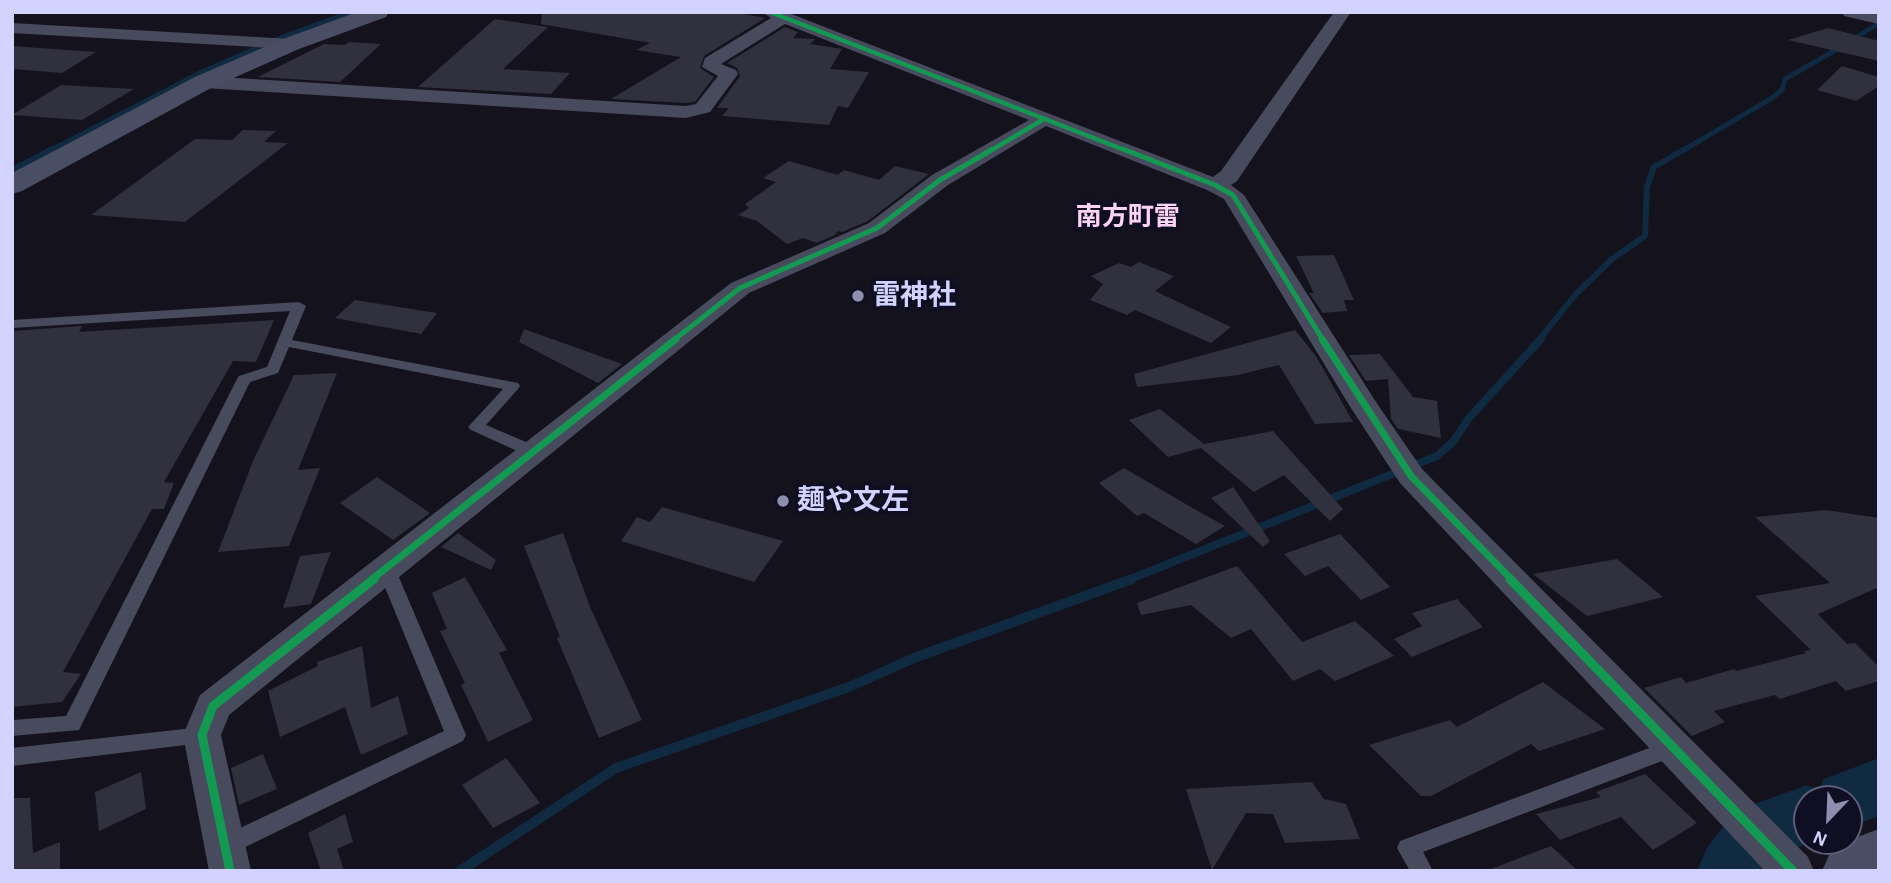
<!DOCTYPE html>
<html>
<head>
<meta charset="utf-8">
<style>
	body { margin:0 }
	#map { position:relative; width:1891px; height:883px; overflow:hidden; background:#13121d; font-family:"Alegreya Sans",sans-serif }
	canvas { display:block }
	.frame { position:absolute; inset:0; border:14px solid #d1d2fd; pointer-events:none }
	.north { position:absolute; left:1793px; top:785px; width:70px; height:70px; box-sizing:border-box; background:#0f0e22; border:2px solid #5d5c7a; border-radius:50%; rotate:203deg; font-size:19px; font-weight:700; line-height:28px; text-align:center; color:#d1d2fd }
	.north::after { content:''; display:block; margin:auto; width:24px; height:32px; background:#8e8faf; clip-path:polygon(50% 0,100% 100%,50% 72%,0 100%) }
</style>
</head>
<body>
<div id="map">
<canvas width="1891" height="883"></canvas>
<div class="frame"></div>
<div class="north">N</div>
</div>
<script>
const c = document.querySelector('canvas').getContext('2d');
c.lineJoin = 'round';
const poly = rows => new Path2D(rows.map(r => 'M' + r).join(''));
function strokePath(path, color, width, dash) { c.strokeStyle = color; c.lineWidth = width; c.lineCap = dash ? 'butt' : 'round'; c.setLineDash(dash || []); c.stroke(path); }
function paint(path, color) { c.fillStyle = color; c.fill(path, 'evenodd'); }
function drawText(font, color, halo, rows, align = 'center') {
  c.font = font + ' "Alegreya Sans","Noto Sans JP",sans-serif'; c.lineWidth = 7; c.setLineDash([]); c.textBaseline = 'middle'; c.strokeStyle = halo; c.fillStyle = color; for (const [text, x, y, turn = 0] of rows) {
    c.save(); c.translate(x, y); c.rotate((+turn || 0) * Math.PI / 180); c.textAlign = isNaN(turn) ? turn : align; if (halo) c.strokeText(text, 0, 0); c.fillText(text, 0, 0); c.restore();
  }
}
const streamFar3 = poly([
	[1852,40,1879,23],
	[49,151,204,71,277,39,351,12],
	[1682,151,1772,98,1782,90,1785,79,1841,47]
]);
const streamFar2 = poly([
	[12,170,53,149],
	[1539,340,1575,295,1612,259,1645,236,1647,187,1654,167,1685,149]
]);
const streamFar1 = poly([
	[1128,580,1437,456,1453,442,1469,418,1541,339]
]);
const stream = poly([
	[460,871,616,768,849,687,914,658,1132,579]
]);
const river = poly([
	[1879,758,1879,816,1849,827,1849,799,1807,799,1807,841,1817,841,1783,853,1772,871,1697,871,1707,848,1735,811,1807,785,1818,790,1824,779,1879,758]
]);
const building = poly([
	[542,12,734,12,765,18,704,56,700,68,714,77,695,102,686,103,611,99,681,57,636,50,650,43,645,42,541,24],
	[495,19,548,27,503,69,570,73,551,94,418,87],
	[785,27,798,32,793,38,815,39,810,44,842,49,830,69,869,72,848,108,838,106,829,125,722,116,729,108,717,108,740,76,737,68,727,63],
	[1828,28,1879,41,1879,61,1788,40],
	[350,42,381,44,340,82,258,77,324,44,344,45],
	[12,46,96,52,62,73,12,69],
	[1842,66,1879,77,1879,86,1856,101,1817,90],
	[61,85,134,89,82,120,12,115],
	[243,130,276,131,264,142,288,143,185,222,91,215,195,139,232,140],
	[789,161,838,175,844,170,879,180,895,166,929,174,868,221,842,232,838,231,835,235,817,243,803,238,787,244,757,221,738,215,749,208,745,204,776,182,763,178],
	[1334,255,1354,300,1344,300,1347,311,1323,313,1309,293,1314,293,1296,256],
	[1139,262,1174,276,1155,291,1231,327,1211,343,1135,310,1127,315,1090,300,1103,284,1091,276,1119,263,1131,267],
	[355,300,437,313,421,334,335,318],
	[274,320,256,362,233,361,164,482,174,483,164,509,152,509,63,672,81,674,62,702,12,707,12,331,82,326,79,332],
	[524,329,622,364,598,383,519,342],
	[1295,330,1316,356,1353,422,1315,424,1279,365,1238,375,1137,387,1134,374],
	[1380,354,1413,397,1437,401,1441,438,1398,429,1391,419,1388,379,1366,381,1349,355],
	[337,373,298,470,320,468,289,546,218,552,253,461,294,375],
	[1160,409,1204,444,1273,431,1343,509,1330,521,1284,475,1254,492,1201,448,1168,457,1129,420],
	[1124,468,1196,510,1225,526,1196,544,1144,513,1137,516,1099,483],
	[377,477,430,513,393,540,340,503],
	[1233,487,1270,541,1263,547,1211,498],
	[662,507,783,541,754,582,621,541,637,517,650,522],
	[1826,510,1879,518,1879,587,1818,614,1847,644,1855,643,1879,667,1879,681,1846,691,1836,681,1780,699,1775,695,1714,711,1725,722,1692,736,1644,688,1681,677,1686,683,1734,669,1736,671,1806,653,1803,651,1811,650,1755,596,1830,583,1755,517],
	[458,533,496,560,491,570,441,547],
	[563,533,590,607,642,720,599,738,557,638,560,637,524,546],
	[1340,534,1390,587,1361,600,1328,566,1305,576,1284,554],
	[331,552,311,604,283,608,300,556],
	[1617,559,1663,597,1587,616,1533,574],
	[1237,566,1302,642,1355,621,1394,656,1335,681,1320,669,1293,681,1251,629,1231,638,1191,605,1141,615,1137,603],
	[465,577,507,650,499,653,533,720,488,742,461,685,465,683,440,631,447,629,432,593],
	[1457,599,1483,627,1412,657,1394,639,1422,626,1412,613],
	[362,646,371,708,398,696,408,734,361,755,345,707,280,737,268,691,318,666,317,662],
	[1543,682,1605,729,1539,751,1531,744,1431,796,1421,796,1369,745,1450,720,1457,727],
	[263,754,277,789,239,805,231,768],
	[506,758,540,803,493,828,462,785],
	[141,772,146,809,99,831,95,792],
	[1645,774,1697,823,1653,850,1621,817,1560,840,1536,814,1601,797,1596,792],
	[1312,782,1324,799,1346,804,1360,839,1285,843,1273,814,1246,813,1212,870,1186,789],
	[12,798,30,798,33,853,60,842,60,871,12,871],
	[345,814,353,842,337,849,344,871,321,871,308,833],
	[1551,846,1578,871,1492,871,1491,869]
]);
const lane = poly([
	[299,302,306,306,292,340,518,383,520,386,518,389,486,425,538,447,540,451,538,455,526,455,471,430,468,427,503,389,289,347,278,373,250,382,79,730,12,736,12,720,66,716,237,379,239,376,267,367,290,311,12,328,12,320,299,302],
	[386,562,392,563,395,568,466,735,463,741,233,853,225,856,217,853,214,846,217,839,444,731,377,568,380,563,386,562],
	[202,727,209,729,212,735,209,741,202,743,12,766,12,748,202,727],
	[1676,738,1683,741,1686,747,1683,753,1423,852,1433,871,1410,871,1397,848,1400,841,1676,738]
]);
const street = poly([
	[762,12,786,12,1213,177,1221,171,1334,12,1351,12,1237,181,1231,185,1244,195,1376,402,1422,469,1808,857,1814,871,1765,871,1400,483,1349,405,1224,199,1207,190,1046,126,948,185,885,233,749,293,229,715,221,735,251,871,209,871,183,735,200,695,731,283,869,223,932,175,1029,120,785,24,721,64,736,70,738,74,710,112,686,118,204,88,194,82,204,76,686,106,696,104,718,76,702,67,705,58,771,18,762,12],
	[1842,12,1879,14,1879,24,1844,16,1842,12],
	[12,23,291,39,300,44,291,49,12,33,12,23]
]);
const secondary = poly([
	[357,12,389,12,386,17,299,49,213,87,22,191,12,194,12,173,195,77,283,39,357,12],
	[1879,829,1879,871,1822,871,1830,853,1860,836,1879,829]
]);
const cyclewayFar3 = poly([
	[770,12,1127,151],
	[990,151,1044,119]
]);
const cyclewayFar2 = poly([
	[1123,149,1215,185,1233,195,1323,340],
	[674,340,740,288,877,228,940,180,993,149]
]);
const cyclewayFar1 = poly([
	[1322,339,1411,476,1512,580],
	[371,580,676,339]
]);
const cycleway = poly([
	[1510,579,1793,871],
	[230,871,202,735,213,706,374,579]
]);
const markers = [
	[858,296,7,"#8e8faf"],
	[783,501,7,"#8e8faf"]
];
const farQuarternames = [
	["南方町雷",1128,217]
];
const poiNames = [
	["雷神社",872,296],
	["麺や文左",797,501]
];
strokePath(streamFar3, '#0f2a41', 5);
strokePath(streamFar2, '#0f2a41', 6);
strokePath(streamFar1, '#0f2a41', 8);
strokePath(stream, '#0f2a41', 10);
paint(river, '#0f2a41');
paint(building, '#31303f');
paint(lane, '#484a5e');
paint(street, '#484a5e');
paint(secondary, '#4a4e64');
strokePath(cyclewayFar3, '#139951', 4.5);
strokePath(cyclewayFar2, '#139951', 5);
strokePath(cyclewayFar1, '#139951', 7);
strokePath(cycleway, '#139951', 9);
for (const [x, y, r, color] of markers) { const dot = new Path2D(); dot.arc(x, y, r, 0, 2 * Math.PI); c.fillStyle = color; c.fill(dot); strokePath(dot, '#0f0e22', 2.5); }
drawText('bold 26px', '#fdd3f4', '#0f0e22', farQuarternames);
drawText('bold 28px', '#d1d2fd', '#0f0e22', poiNames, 'left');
</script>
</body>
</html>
